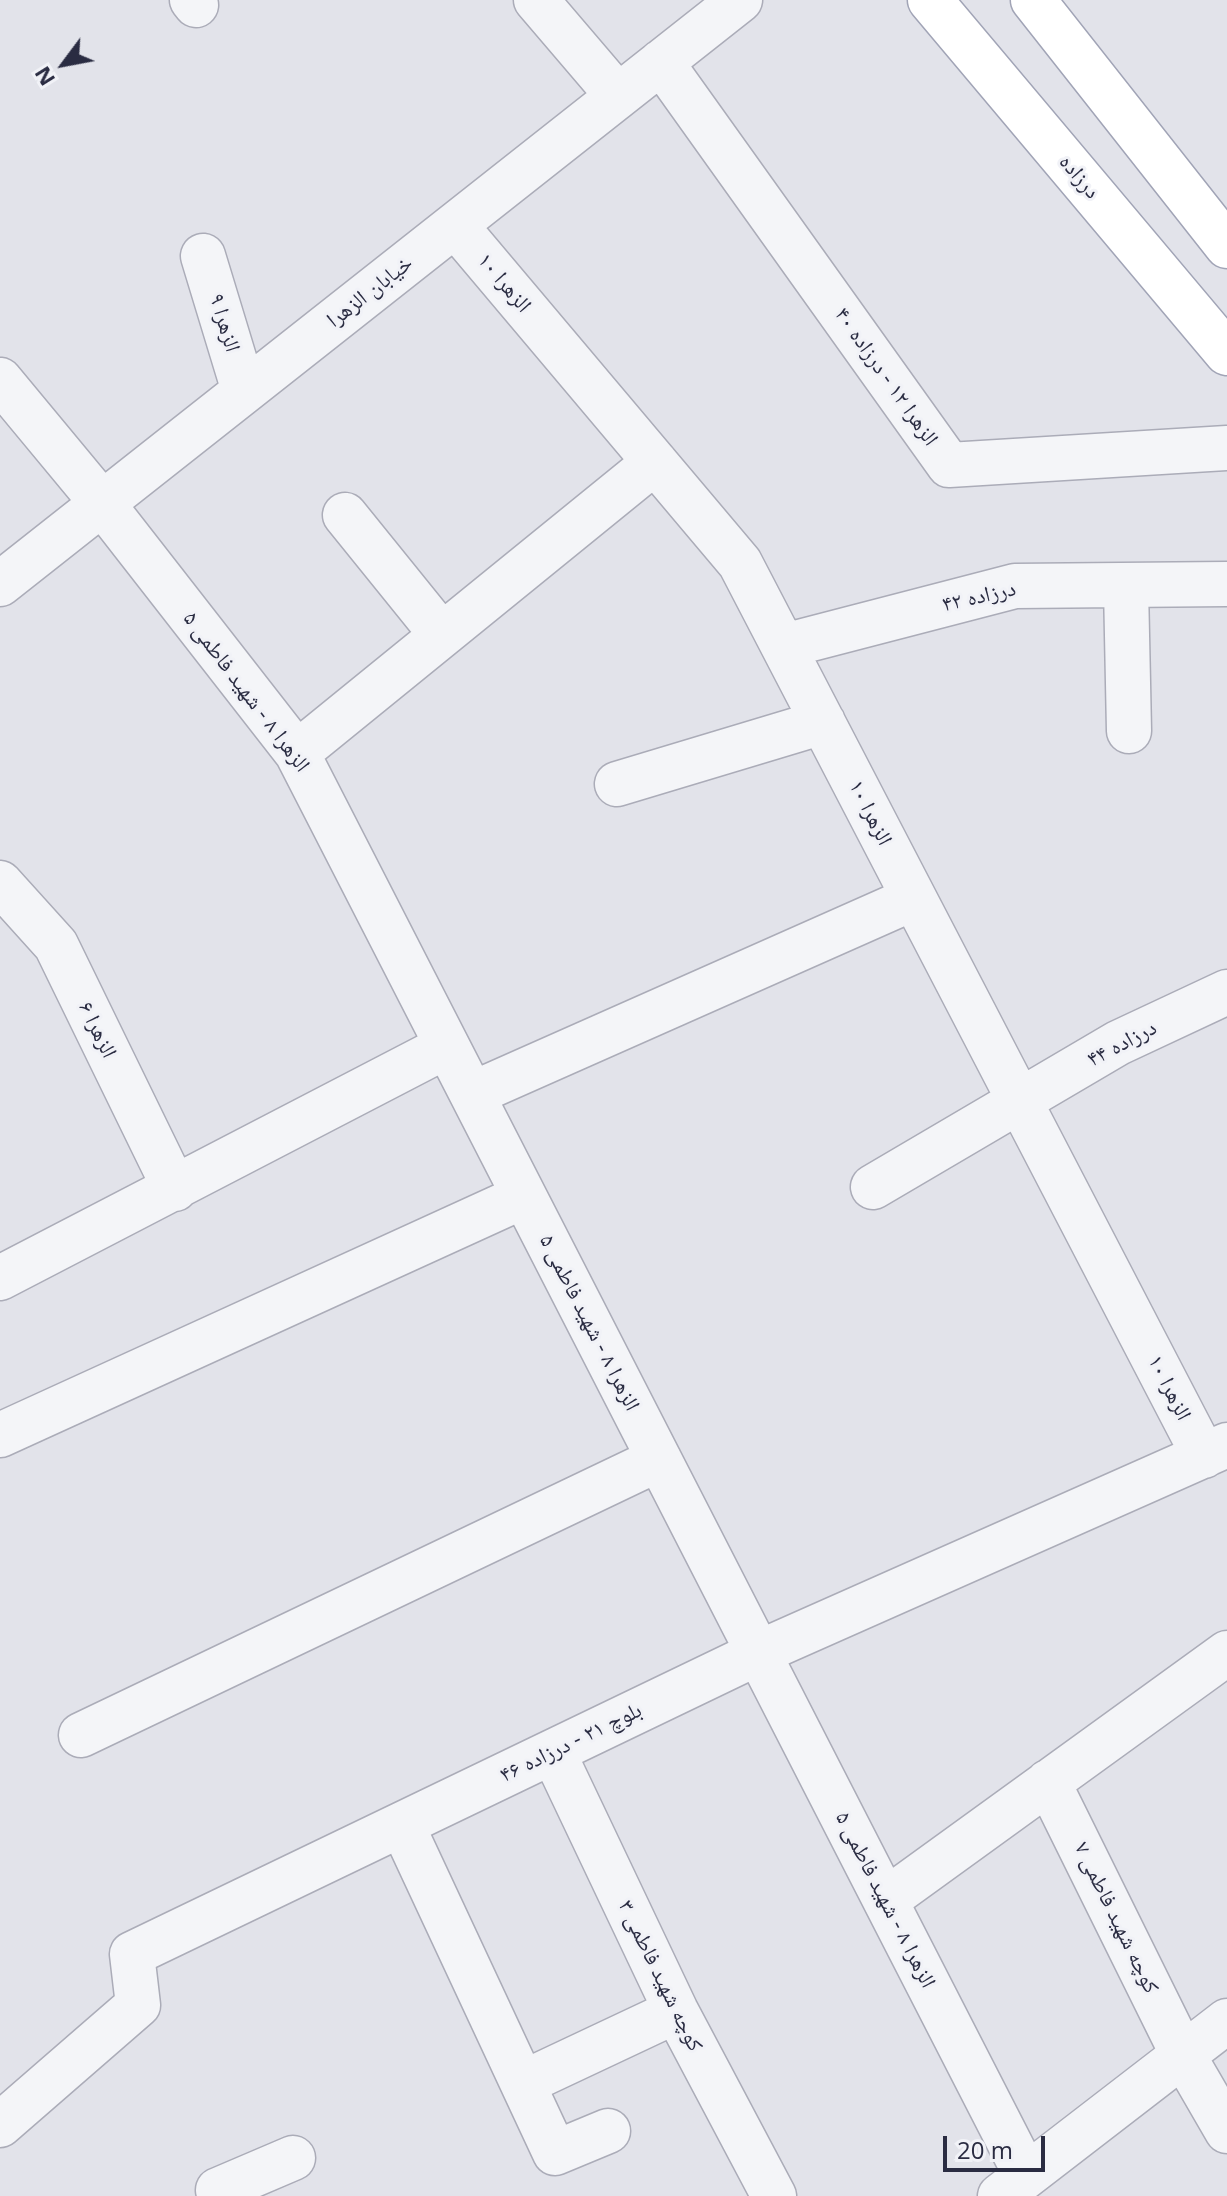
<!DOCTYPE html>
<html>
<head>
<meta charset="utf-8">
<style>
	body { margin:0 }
	#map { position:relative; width:1227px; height:2196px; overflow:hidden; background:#e2e3ea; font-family:"Open Sans",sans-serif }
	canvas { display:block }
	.north { position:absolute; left:24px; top:24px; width:80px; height:80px; -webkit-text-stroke:6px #f1f2f7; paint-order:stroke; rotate:238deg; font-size:22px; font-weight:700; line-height:32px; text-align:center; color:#2a2c42 }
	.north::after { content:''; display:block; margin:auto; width:28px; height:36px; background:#2a2c42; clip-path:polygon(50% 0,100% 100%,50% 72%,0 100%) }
	.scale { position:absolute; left:943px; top:2136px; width:102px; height:36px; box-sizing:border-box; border:4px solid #2a2c42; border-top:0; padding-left:10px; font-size:24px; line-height:28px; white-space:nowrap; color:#2a2c42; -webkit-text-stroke:6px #f1f2f7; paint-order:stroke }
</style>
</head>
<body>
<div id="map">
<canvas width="1227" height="2196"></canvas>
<div class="north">N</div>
<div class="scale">20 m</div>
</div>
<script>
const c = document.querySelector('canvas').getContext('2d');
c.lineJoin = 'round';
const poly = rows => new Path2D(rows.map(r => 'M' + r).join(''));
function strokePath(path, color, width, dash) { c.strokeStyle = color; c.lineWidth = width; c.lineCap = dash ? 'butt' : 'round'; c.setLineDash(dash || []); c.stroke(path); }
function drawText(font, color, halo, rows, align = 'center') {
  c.font = font + ' "Open Sans","Noto Naskh Arabic",sans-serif'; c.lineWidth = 6; c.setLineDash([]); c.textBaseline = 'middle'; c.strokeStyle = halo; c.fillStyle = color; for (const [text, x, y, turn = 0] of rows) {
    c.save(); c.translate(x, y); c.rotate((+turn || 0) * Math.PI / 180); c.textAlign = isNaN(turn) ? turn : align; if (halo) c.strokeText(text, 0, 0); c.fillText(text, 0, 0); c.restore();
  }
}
const minor = poly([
	[192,0,196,5],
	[536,0,618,96],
	[661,62,949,465,1227,448],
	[455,225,740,563,1204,1456],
	[203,256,244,391],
	[0,380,102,503,297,753,1026,2175],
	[345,515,442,635],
	[0,584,740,0],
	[1126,587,1129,731],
	[784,646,1015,586,1227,584],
	[297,753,655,462],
	[617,784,823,722],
	[0,883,56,945,175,1189],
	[472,1094,914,898],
	[873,1187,1118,1043,1227,992],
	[0,1278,447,1046],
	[0,1435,524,1196],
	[81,1735,659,1459],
	[553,1752,676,2011,774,2196],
	[1048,1782,1183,2055,1227,2131],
	[402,1825,555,2153,608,2131],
	[886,1900,1227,1653],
	[523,2083,676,2011],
	[0,2125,138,2005,132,1954,758,1653,1227,1445],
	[221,2196,218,2190,293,2158],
	[1000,2196,1227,2021]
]);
const major = poly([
	[930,0,1227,353],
	[1033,0,1227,246]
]);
const streetNames = [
	["درزاده",1079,177,50],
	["الزهرا ۱۰",504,283,50],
	["خیابان الزهرا",370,292,-38],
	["الزهرا ۹",224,323,73],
	["الزهرا ۱۲ - درزاده ۴۰",886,377,55],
	["درزاده ۴۲",979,597,-13],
	["الزهرا ۸ - شهید فاطمی ۵",246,692,53],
	["الزهرا ۱۰",870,813,63],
	["الزهرا ۶",97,1030,64],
	["درزاده ۴۴",1122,1044,-28],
	["الزهرا ۸ - شهید فاطمی ۵",589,1323,63],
	["الزهرا ۱۰",1169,1388,63],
	["بلوچ ۲۱ - درزاده ۴۶",571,1743,-26],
	["الزهرا ۸ - شهید فاطمی ۵",885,1900,63],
	["کوچه شهید فاطمی ۷",1116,1918,64],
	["کوچه شهید فاطمی ۳",660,1976,64]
];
strokePath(minor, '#abacb8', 47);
strokePath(major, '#a1a4b6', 47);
strokePath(minor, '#f4f5f8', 44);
strokePath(major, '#fff', 44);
drawText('22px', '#2a2c42', '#f1f2f7', streetNames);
</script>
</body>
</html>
